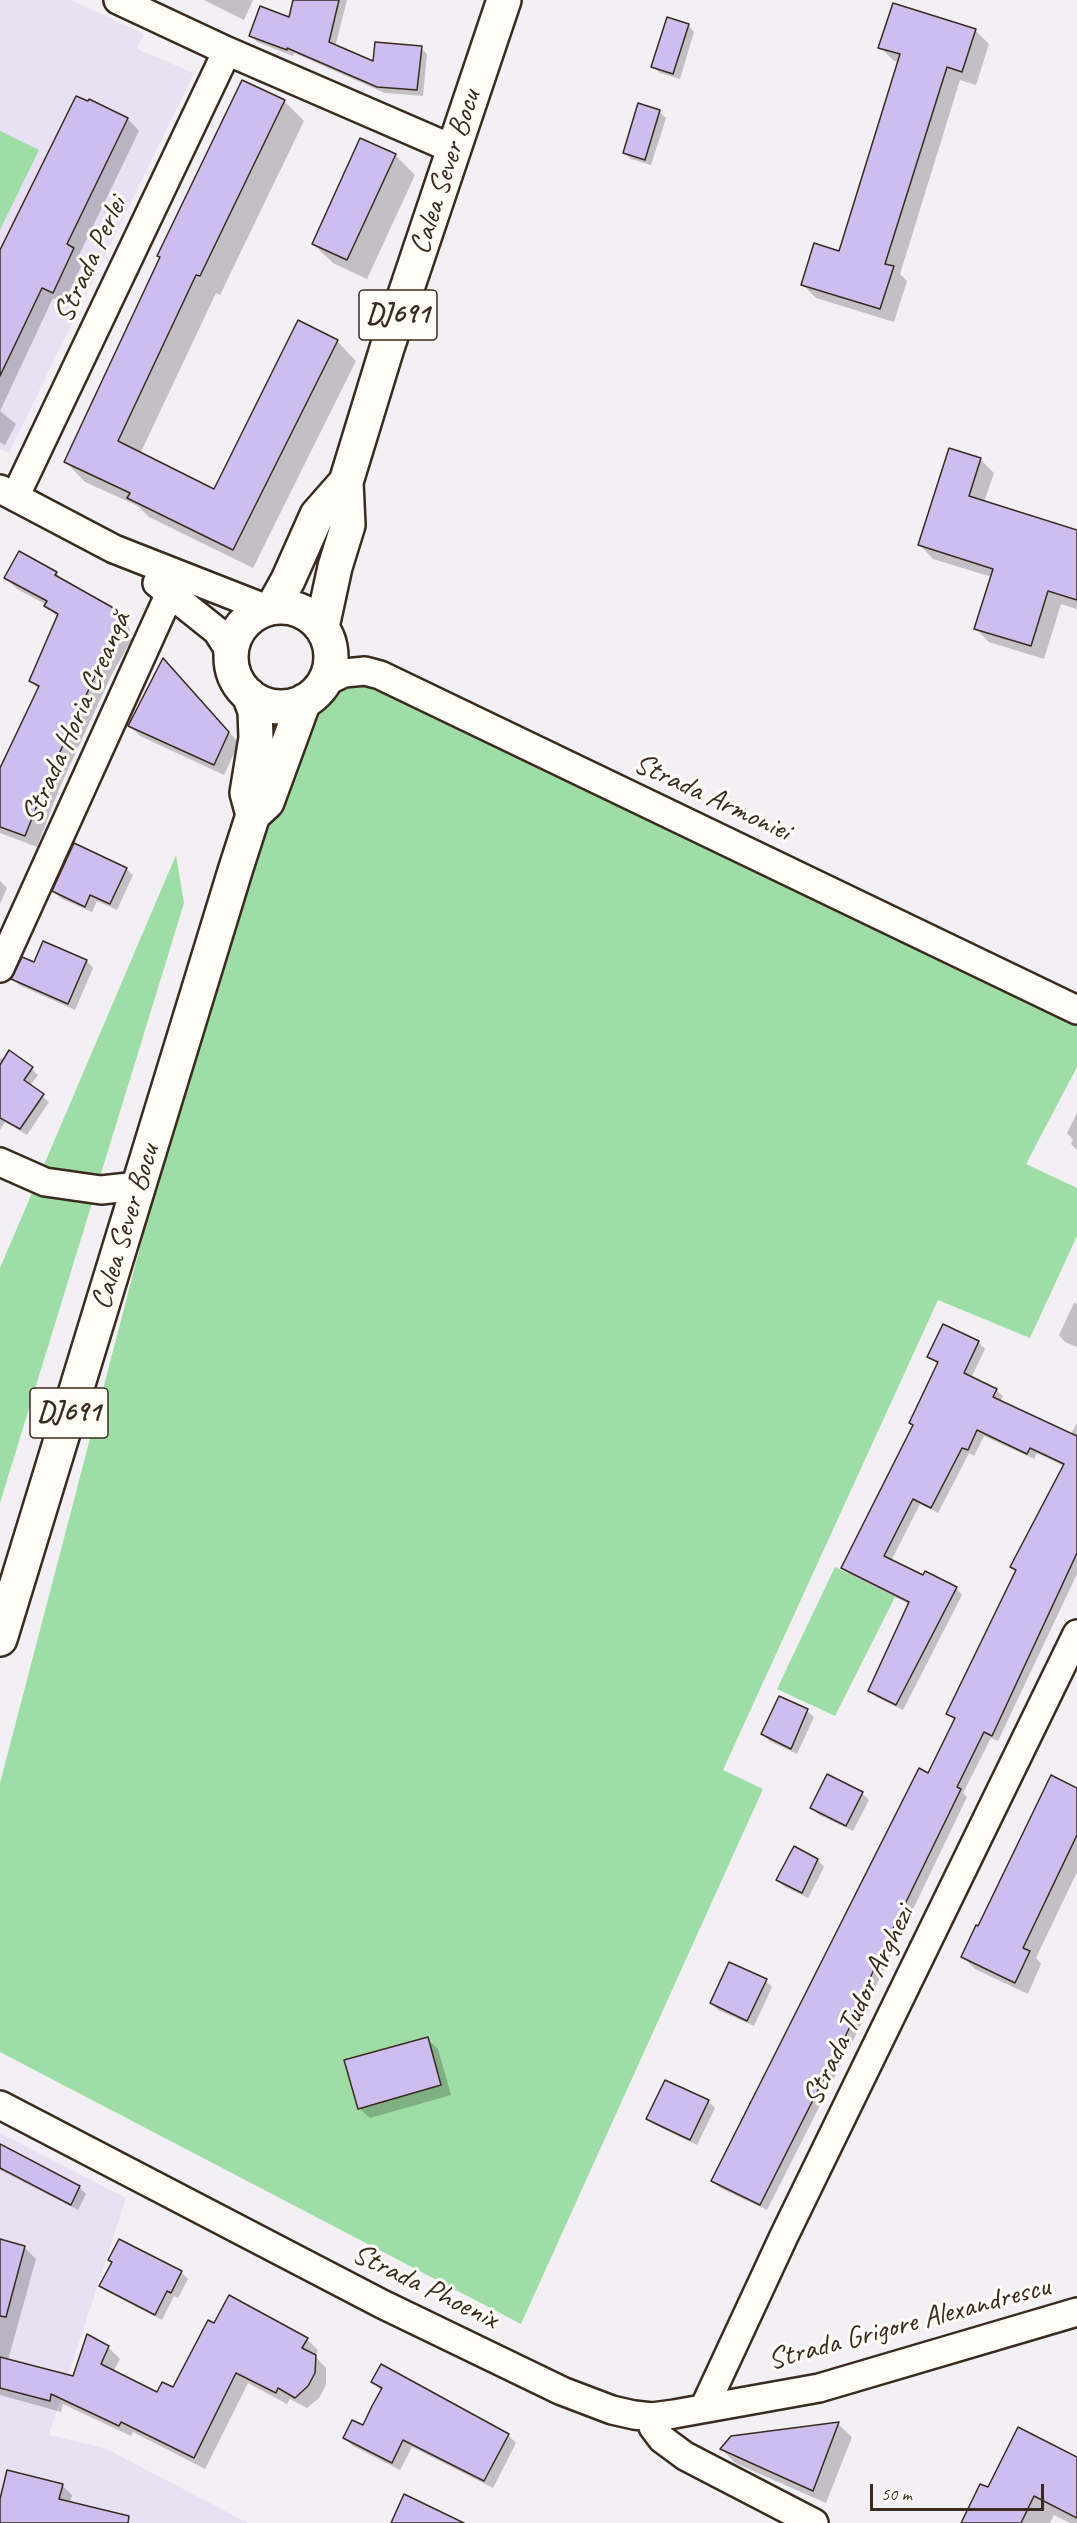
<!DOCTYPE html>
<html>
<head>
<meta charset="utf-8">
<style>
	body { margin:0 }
	#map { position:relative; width:1077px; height:2523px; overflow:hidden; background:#f3f0f5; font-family:Caveat,sans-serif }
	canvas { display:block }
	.scale { position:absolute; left:870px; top:2484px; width:174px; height:27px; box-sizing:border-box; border:3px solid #3b2a1e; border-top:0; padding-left:8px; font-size:18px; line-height:21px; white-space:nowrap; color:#3b2a1e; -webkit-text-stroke:4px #fdfcf7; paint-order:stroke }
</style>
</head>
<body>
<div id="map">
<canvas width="1077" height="2523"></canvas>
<div class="scale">50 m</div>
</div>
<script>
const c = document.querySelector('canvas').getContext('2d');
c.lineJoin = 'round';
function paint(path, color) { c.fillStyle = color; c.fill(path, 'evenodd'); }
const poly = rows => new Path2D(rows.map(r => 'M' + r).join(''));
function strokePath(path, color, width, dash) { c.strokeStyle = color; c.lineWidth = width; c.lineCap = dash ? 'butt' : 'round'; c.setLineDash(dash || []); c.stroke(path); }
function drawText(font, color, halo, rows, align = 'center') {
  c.font = font + ' Caveat,sans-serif'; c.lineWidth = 6; c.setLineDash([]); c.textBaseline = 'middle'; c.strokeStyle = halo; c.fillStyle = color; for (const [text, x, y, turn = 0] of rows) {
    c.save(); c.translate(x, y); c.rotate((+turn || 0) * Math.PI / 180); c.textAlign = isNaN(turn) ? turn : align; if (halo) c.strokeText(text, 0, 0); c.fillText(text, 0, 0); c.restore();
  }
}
const built = poly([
	[0,0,71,0,144,34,137,49,194,73,9,453,0,449],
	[0,2133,126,2198,49,2435,105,2448,248,2523,0,2523]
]);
const green = poly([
	[0,131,39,150,0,230],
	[358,671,1077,1010,1077,1067,1026,1164,1077,1188,1077,1236,1030,1338,938,1300,723,1770,763,1789,521,2324,0,2052,0,1783,253,815,287,707],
	[176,855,184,903,0,1503,0,1268],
	[835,1567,895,1597,835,1716,777,1689]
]);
const shadow = poly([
	[204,0,253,0,244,20],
	[295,0,347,0,335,47,375,63,421,48,427,54,423,96,385,93,294,53,293,56,257,42,251,35,290,19],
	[688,25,694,32,680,79,660,73,653,67],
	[975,30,989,44,976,85,960,80,900,274,907,281,894,322,816,298,802,284,840,252,899,62,894,61,880,47],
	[89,101,128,119,139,131,79,255,84,260,64,304,53,298,0,411,16,424,5,445,0,442,0,256],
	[284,101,304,121,220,295,216,293,140,454,214,491,337,341,356,361,253,568,149,517,138,506,85,482,66,462],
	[659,111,666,118,651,165,631,159,624,153],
	[395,155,415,175,367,279,333,263,313,244],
	[980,459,994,473,984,502,1077,531,1077,609,1061,604,1044,659,989,642,975,628,992,577,933,559,920,545],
	[56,573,66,583,116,611,128,623,132,639,111,676,59,789,37,847,0,833,0,769,39,690,31,681,58,618,47,605,17,589,6,578],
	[173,670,239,743,224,775,140,736,130,726],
	[126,869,133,875,117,910,97,901,92,912,60,898,54,891],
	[0,881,7,888,0,904],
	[87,961,93,968,75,1010,19,985,13,979,35,964],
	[0,1058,32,1069,38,1075,30,1086,49,1102,27,1135,5,1122,0,1130],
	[1077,1113,1077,1150,1071,1144,1073,1140,1067,1133],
	[1074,1303,1077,1304,1077,1347,1065,1342,1059,1335],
	[943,1326,978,1342,985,1349,971,1378,996,1390,1003,1396,1000,1402,1071,1434,1077,1423,1077,1574,998,1741,991,1738,963,1793,967,1797,866,2007,869,2009,767,2210,720,2188,713,2181,929,1775,954,1720,948,1713,1016,1571,1012,1567,1064,1466,1037,1453,1034,1459,984,1436,974,1456,969,1453,938,1513,920,1504,891,1561,923,1577,956,1588,962,1595,903,1710,876,1697,870,1690,909,1604,849,1574,842,1568,914,1426,939,1365,929,1357],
	[807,1711,814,1717,797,1754,769,1741,763,1734],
	[1077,1789,1077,1872,1036,1958,1041,1964,1028,1994,975,1969,963,1957,979,1928],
	[862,1793,869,1800,853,1831,819,1815,812,1808],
	[794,1848,818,1860,824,1867,808,1898,785,1887,778,1880],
	[766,1981,772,1987,754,2026,718,2010,711,2003],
	[427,2039,438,2049,451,2095,370,2118,359,2108],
	[708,2101,715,2108,697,2145,655,2125,648,2119],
	[0,2146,79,2187,86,2194,78,2210,0,2170],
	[0,2241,24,2247,36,2259,8,2360,74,2378,108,2347,120,2359,113,2372,158,2394,307,2339,318,2350,315,2356,326,2368,326,2385,319,2398,307,2408,290,2399,287,2404,248,2383,205,2469,133,2432,131,2436,63,2404,61,2412,0,2395],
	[120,2241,182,2273,188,2279,178,2298,174,2296,162,2320,108,2292,101,2286,113,2263,110,2260],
	[373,2382,508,2435,516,2443,493,2488,412,2447,400,2470,353,2446,345,2438,363,2427,382,2391],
	[838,2424,852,2437,826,2503,735,2463,722,2449,732,2437],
	[1077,2459,1077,2523,1070,2523,1054,2515,1050,2523,967,2523,988,2489],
	[62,2485,72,2495,70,2503,123,2523,0,2523,0,2496]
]);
const building = poly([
	[293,0,339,0,329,42,373,61,375,42,422,46,417,90,377,87,287,48,287,50,249,36,260,6,289,17,293,0],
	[893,3,976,29,962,72,947,67,885,264,894,266,880,309,801,285,814,243,839,251,900,54,878,48,893,3],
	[667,17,689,24,673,74,651,67,667,17],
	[242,80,285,100,200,276,196,275,118,441,214,489,298,320,338,340,233,550,127,498,130,493,64,462,160,257,157,256,242,80],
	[76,96,88,101,89,99,128,118,67,244,74,248,53,293,42,288,0,376,0,250,76,96],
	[638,103,660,110,645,160,623,153,638,103],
	[360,138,396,154,347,260,312,244,360,138],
	[949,448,981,458,969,496,1077,530,1077,600,1048,591,1031,646,974,629,993,569,918,545,949,448],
	[19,551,57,572,55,575,117,610,122,627,100,665,48,778,25,836,0,827,0,768,39,686,29,681,58,614,44,606,47,601,4,578,19,551],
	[163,658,229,732,214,765,128,726,163,658],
	[74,843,127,868,110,904,90,895,85,907,52,891,74,843],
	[43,941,87,960,68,1004,11,979,22,957,34,962,43,941],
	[9,1050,33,1067,24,1080,44,1094,20,1129,0,1118,0,1065,9,1050],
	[943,1324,979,1341,964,1373,997,1389,993,1397,1077,1436,1077,1553,992,1736,984,1732,957,1787,961,1789,887,1941,860,2000,863,2001,760,2205,711,2181,919,1768,928,1773,955,1718,946,1714,1016,1570,1010,1567,1064,1464,1030,1448,1027,1454,977,1430,968,1450,962,1448,931,1508,913,1499,884,1556,923,1575,925,1571,957,1587,896,1705,868,1691,909,1602,841,1568,913,1425,909,1423,938,1362,927,1357,943,1324],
	[779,1696,808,1709,791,1749,761,1734,779,1696],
	[827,1774,863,1792,846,1826,810,1808,827,1774],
	[1051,1775,1077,1788,1077,1835,1023,1948,1030,1951,1015,1983,961,1957,976,1925,978,1926,1051,1775],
	[794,1846,818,1859,802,1893,776,1880,794,1846],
	[729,1962,767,1979,747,2021,710,2003,729,1962],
	[428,2037,441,2085,358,2109,344,2060,428,2037],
	[665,2080,709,2100,690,2140,646,2119,665,2080],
	[0,2144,80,2186,71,2205,0,2168,0,2144],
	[0,2239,25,2246,6,2317,0,2316,0,2239],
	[119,2239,182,2271,171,2293,167,2291,155,2315,99,2286,112,2262,108,2260,119,2239],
	[229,2295,308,2338,302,2348,316,2355,315,2373,308,2386,295,2398,278,2388,276,2393,236,2373,194,2458,121,2422,119,2426,51,2394,50,2401,0,2388,0,2357,73,2376,87,2334,109,2346,101,2364,157,2392,162,2382,173,2387,208,2320,214,2323,229,2295],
	[381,2364,509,2434,484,2481,403,2440,392,2463,343,2438,352,2420,363,2425,372,2406,382,2388,371,2382,381,2364],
	[839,2422,813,2491,720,2449,731,2436,839,2422],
	[1018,2427,1077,2457,1077,2518,1034,2496,1021,2523,961,2523,980,2484,988,2487,1018,2427],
	[7,2470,63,2484,59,2499,129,2516,128,2523,0,2523,0,2499,7,2470],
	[404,2494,464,2523,391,2523,404,2494]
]);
const minor = poly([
	[118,0,227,51,453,149],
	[0,489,114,549,267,609],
	[15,497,227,51],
	[157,583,217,631,226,645,231,661],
	[319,690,329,680,344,673,365,671,380,675,1077,1010],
	[0,968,170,593],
	[0,1162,45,1182,101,1190,138,1186],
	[0,2105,382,2304,562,2391,612,2410,634,2415,652,2417,674,2414,819,2388,1077,2312],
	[704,2408,784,2236,1077,1634],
	[652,2417,653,2427,662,2439,685,2456,814,2523]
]);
const major = poly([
	'231 657a50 50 0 1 1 100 0a50 50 0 1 1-100 0Z',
	[273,607,288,580,317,515,346,482],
	[322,627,335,567,348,525,346,482,387,348,504,0],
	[249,695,255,711,256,738,247,793,253,815],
	[0,1639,235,871,253,815,267,802,304,701]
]);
const shields = [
	[398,315,78],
	[69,1413,78]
];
const shieldNames = [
	["DJ691",398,315],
	["DJ691",69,1413]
];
const streetNames = [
	["Calea Sever Bocu",446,172,-72],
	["Strada Perlei",91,260,-65],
	["Strada Horia Creangă",77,718,-66],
	["Strada Armoniei",712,798,25],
	["Calea Sever Bocu",126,1227,-73],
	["Strada Tudor Arghezi",859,2006,-64],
	["Strada Phoenix",425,2287,26],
	["Strada Grigore Alexandrescu",909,2324,-15]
];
paint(built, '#e8e1f3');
paint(green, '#9edda6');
paint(shadow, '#0003');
paint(building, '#cdbeef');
strokePath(building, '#3b2a1e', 1.5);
strokePath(minor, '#3b2a1e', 32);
strokePath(major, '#3b2a1e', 38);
strokePath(minor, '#fdfcf7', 27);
strokePath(major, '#fdfcf7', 33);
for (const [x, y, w] of shields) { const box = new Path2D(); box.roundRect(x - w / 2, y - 25, w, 50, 4.5); c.fillStyle = '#fdfcf7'; c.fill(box); strokePath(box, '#3b2a1e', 1.5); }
drawText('bold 28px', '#3b2a1e', null, shieldNames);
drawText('30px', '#3b2a1e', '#fdfcf7', streetNames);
</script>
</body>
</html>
